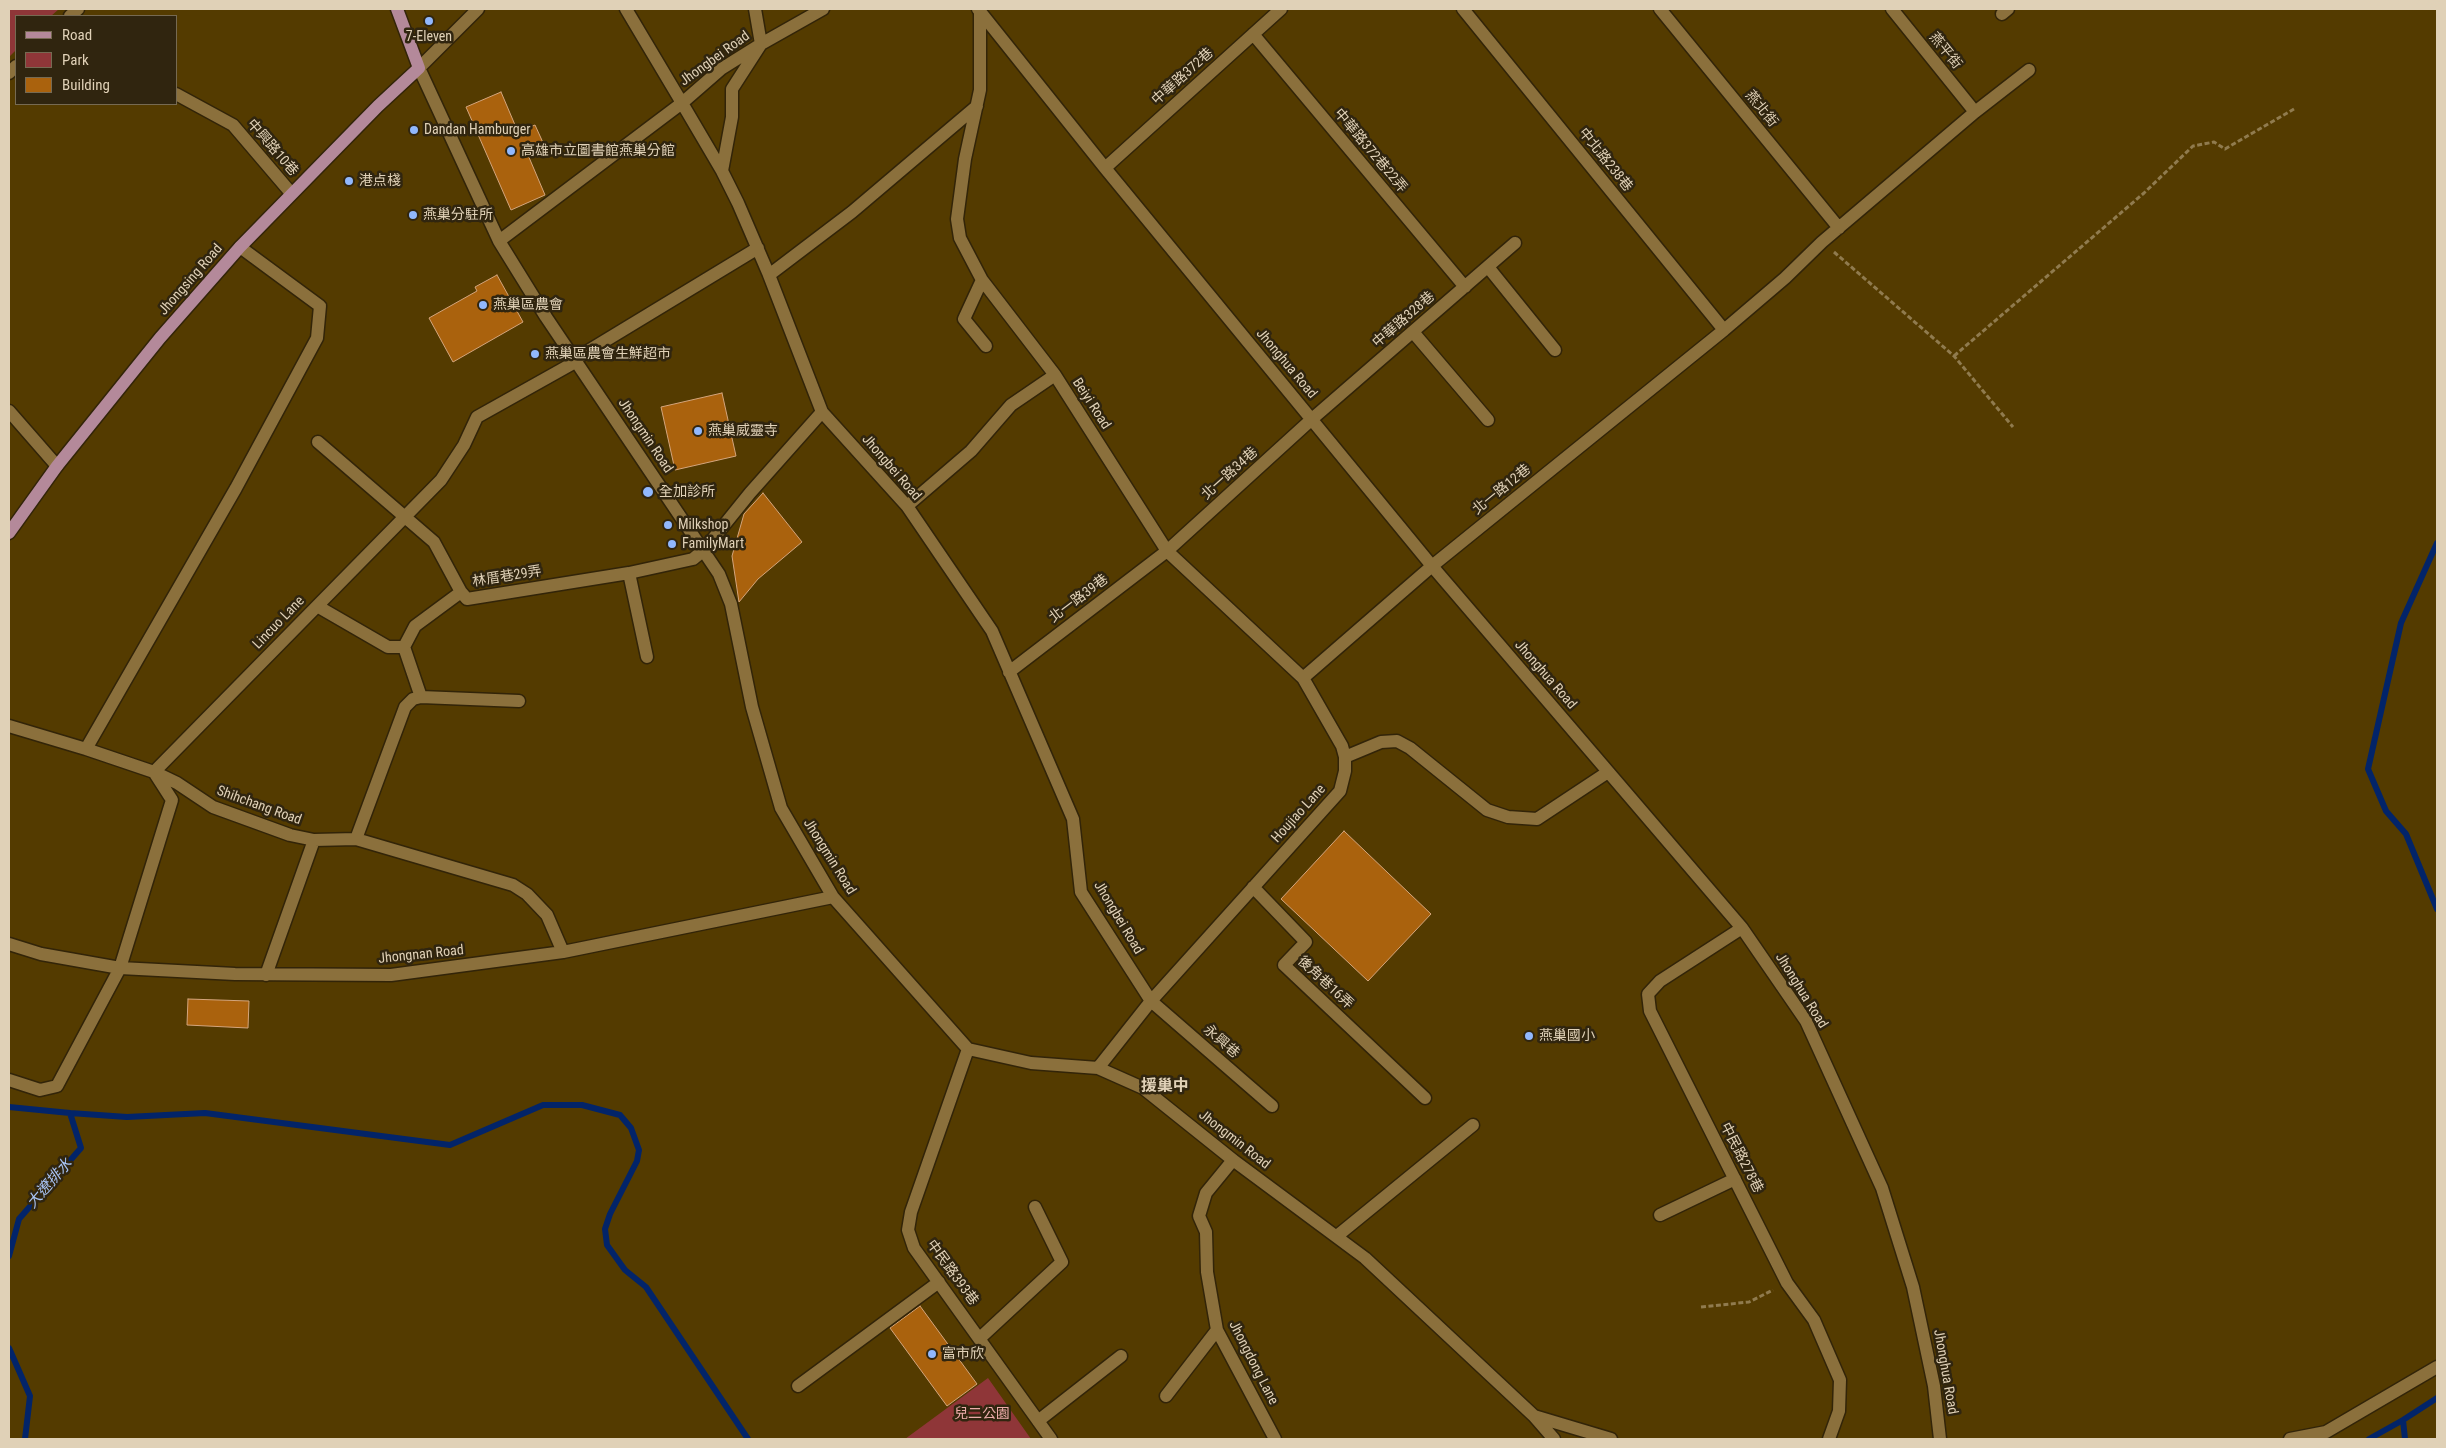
<!DOCTYPE html>
<html>
<head>
<meta charset="utf-8">
<style>
	body { margin:0 }
	#map { position:relative; width:2446px; height:1448px; overflow:hidden; background:#543b00; font-family:"Roboto Condensed",sans-serif }
	canvas { display:block }
	.frame { position:absolute; inset:0; border:10px solid #e0d1b7; pointer-events:none }
	.legend { position:absolute; left:15px; top:15px; width:162px; height:90px; box-sizing:border-box; background:#30250f; border:1px solid #766a52; margin:0; padding:6px 9px; list-style:none; font-size:15px; color:#e0d1b7 }
	.legend li { display:flex; align-items:center; gap:10px; height:25px }
	.legend b { width:25px; border:1px solid #766a52 }
</style>
</head>
<body>
<div id="map">
<canvas width="2446" height="1448"></canvas>
<div class="frame"></div>
<ul class="legend">
<li><b style="height:6px;background:#b4899a"></b>Road</li>
<li><b style="height:14px;background:#8f3638"></b>Park</li>
<li><b style="height:14px;background:#aa620d"></b>Building</li>
</ul>
</div>
<script>
const c = document.querySelector('canvas').getContext('2d');
c.lineJoin = 'round';
function paint(path, color) { c.fillStyle = color; c.fill(path, 'evenodd'); }
const poly = rows => new Path2D(rows.map(r => 'M' + r).join(''));
function strokePath(path, color, width, dash) { c.strokeStyle = color; c.lineWidth = width; c.lineCap = dash ? 'butt' : 'round'; c.setLineDash(dash || []); c.stroke(path); }
function drawText(font, color, halo, rows, align = 'center') {
  c.font = font + ' "Roboto Condensed","Noto Sans TC",sans-serif'; c.lineWidth = 5; c.setLineDash([]); c.textBaseline = 'middle'; c.strokeStyle = halo; c.fillStyle = color; for (const [text, x, y, turn = 0] of rows) {
    c.save(); c.translate(x, y); c.rotate((+turn || 0) * Math.PI / 180); c.textAlign = isNaN(turn) ? turn : align; if (halo) c.strokeText(text, 0, 0); c.fillText(text, 0, 0); c.restore();
  }
}
const green = poly([
	[9,9,59,9,51,16,16,16,16,50,9,57],
	[988,1378,1031,1439,905,1439]
]);
const stream = poly([
	[2437,543,2401,623,2368,769,2386,811,2406,834,2437,909],
	[9,1107,70,1113,81,1148,19,1219,9,1256],
	[70,1113,127,1117,205,1113,450,1145,543,1105,582,1105,620,1115,631,1128,639,1150,637,1161,610,1214,605,1229,607,1245,625,1270,646,1287,748,1439],
	[9,1348,30,1396,25,1439],
	[2369,1439,2403,1420],
	[2405,1439,2403,1420,2437,1398]
]);
const building = poly([
	[501,92,518,132,535,125,545,147,528,155,545,195,511,210,466,107,501,92],
	[497,275,523,322,453,362,429,318,477,291,475,287,497,275],
	[722,393,736,456,675,470,661,407,722,393],
	[763,493,802,542,758,579,739,602,732,556,744,514,763,493],
	[1344,831,1431,914,1368,981,1281,899,1344,831],
	[188,999,249,1001,248,1028,187,1025,188,999],
	[920,1306,977,1384,947,1406,890,1328,920,1306]
]);
const path = poly([
	[1834,252,1954,356,2013,427],
	[1954,356,2144,193,2193,146,2214,142,2225,149,2294,109],
	[1701,1307,1749,1302,1773,1290]
]);
const minor = poly([
	[478,9,419,68,499,241,546,317,719,574,731,604,752,707,781,808,833,897,968,1049,1031,1063,1098,1068,1143,1088,1233,1160,1365,1258,1534,1416,1554,1439],
	[823,9,761,44,721,69,682,103,722,171,738,203,769,275,822,412,907,506,992,631,1073,819,1081,892,1151,1001,1272,1106],
	[978,9,1105,168,1432,566,1742,928,1806,1021,1882,1188,1913,1287,1934,1386,1940,1439],
	[1463,9,1724,330],
	[1660,9,1839,228],
	[1892,9,1975,112],
	[980,11,980,90,965,159,957,219,960,238,982,280,1055,375,1167,551,1303,678,1342,746,1345,757,1345,771,1340,791,1151,1001,1098,1068],
	[2002,14,2008,9],
	[70,16,78,9],
	[1253,34,1465,287],
	[9,73,16,66],
	[176,94,233,125,291,193],
	[1105,168,1281,9],
	[722,171,732,117,732,89,761,44,755,9],
	[499,241,682,103,626,9],
	[1488,267,1555,350],
	[769,275,852,212,977,106],
	[982,280,964,319,986,346],
	[1413,332,1488,420],
	[575,359,758,248],
	[9,411,57,466],
	[318,442,434,542,461,592,467,599,629,573,693,559,704,550,750,493,822,412],
	[907,506,971,451,1011,405,1055,375],
	[629,573,647,657],
	[317,606,388,647,404,647,415,626,461,592],
	[404,647,421,697],
	[1009,672,1167,551,1312,419,1515,243],
	[1303,678,1432,566,1724,330,1785,278,1822,242,1975,112,2029,70],
	[9,726,86,749,154,772,177,783,213,807,290,835,314,840,356,839,513,885,527,894,547,915,563,952],
	[86,749,236,488,317,338,320,306,240,247],
	[1345,757,1381,742,1397,741,1410,748,1487,810,1508,817,1537,819,1608,772],
	[356,839,405,707,413,699,421,697,519,701],
	[1253,887,1306,942,1284,965,1425,1098],
	[1742,928,1660,981,1648,994,1650,1011,1787,1283,1814,1320,1840,1380,1839,1411,1829,1439],
	[9,944,41,954,120,968,235,974,391,975,563,952,833,897],
	[266,975,314,840],
	[968,1049,911,1212,908,1230,914,1248,1051,1439],
	[9,1080,40,1090,57,1086,120,968,172,800,154,772,441,480,464,445,477,417,577,361],
	[1233,1160,1206,1193,1199,1216,1206,1232,1207,1272,1217,1330,1275,1439],
	[1660,1215,1735,1179],
	[1337,1236,1473,1125],
	[980,1338,1062,1262,1035,1207],
	[798,1386,939,1282],
	[1166,1396,1217,1330],
	[1534,1416,1611,1439],
	[1038,1421,1121,1356],
	[2290,1439,2326,1432,2437,1367]
]);
const major = poly([
	[9,533,57,466,160,338,240,247,378,106,419,68,397,9]
]);
const markers = [
	[429,21,5,"#91b8fd"],
	[414,130,5,"#91b8fd"],
	[511,151,5,"#91b8fd"],
	[349,181,5,"#91b8fd"],
	[413,215,5,"#91b8fd"],
	[483,305,5,"#91b8fd"],
	[535,354,5,"#91b8fd"],
	[698,431,5,"#91b8fd"],
	[648,492,6,"#91b8fd"],
	[668,525,5,"#91b8fd"],
	[672,544,5,"#91b8fd"],
	[1529,1036,5,"#91b8fd"],
	[932,1354,5,"#91b8fd"]
];
const poiNames = [
	["7-Eleven",429,37,"center"],
	["Dandan Hamburger",424,130],
	["高雄市立圖書館燕巢分館",521,151],
	["港点棧",359,181],
	["燕巢分駐所",423,215],
	["燕巢區農會",493,305],
	["燕巢區農會生鮮超市",545,354],
	["燕巢威靈寺",708,431],
	["全加診所",659,492],
	["Milkshop",678,525],
	["FamilyMart",682,544],
	["燕巢國小",1539,1036],
	["富市欣",942,1354]
];
const streetNames = [
	["燕平街",1945,51,51],
	["Jhongbei Road",715,59,-36],
	["中華路372巷",1183,77,-42],
	["燕北街",1761,109,51],
	["中興路10巷",272,148,49],
	["中華路372巷22弄",1370,151,50],
	["中北路238巷",1605,160,51],
	["Jhongsing Road",191,280,-49],
	["中華路328巷",1404,320,-41],
	["Jhonghua Road",1286,364,50],
	["Beiyi Road",1091,404,57],
	["Jhongmin Road",645,436,56],
	["Jhongbei Road",891,468,49],
	["北一路34巷",1230,474,-42],
	["北一路12巷",1502,490,-39],
	["林厝巷29弄",507,577,-9],
	["北一路39巷",1079,599,-37],
	["Lincuo Lane",279,623,-46],
	["Jhonghua Road",1545,675,49],
	["Shihchang Road",259,806,20],
	["Houjiao Lane",1299,814,-48],
	["Jhongmin Road",829,857,58],
	["Jhongbei Road",1118,918,59],
	["Jhongnan Road",421,955,-6],
	["後角巷16弄",1325,983,43],
	["Jhonghua Road",1801,991,58],
	["永興巷",1221,1042,41],
	["Jhongmin Road",1234,1140,38],
	["中民路278巷",1741,1158,63],
	["中民路393巷",952,1273,54],
	["Jhongdong Lane",1253,1363,63],
	["Jhonghua Road",1945,1372,80]
];
const parkNames = [
	["兒二公園",982,1414]
];
const waterNames = [
	["大遼排水",50,1184,-49]
];
const quarterNames = [
	["援巢中",1165,1087]
];
paint(green, '#8f3638');
strokePath(stream, '#022469', 6);
paint(building, '#aa620d');
strokePath(building, '#d4a57c', 1);
strokePath(minor, '#322408', 15);
strokePath(major, '#322408', 15);
strokePath(path, '#907b4e', 3, [5, 2.5]);
strokePath(minor, '#8b703c', 12);
strokePath(major, '#b4899a', 12);
for (const [x, y, r, color] of markers) { const dot = new Path2D(); dot.arc(x, y, r, 0, 2 * Math.PI); c.fillStyle = color; c.fill(dot); strokePath(dot, '#30250f', 2); }
drawText('14px', '#e0d1b7', '#30250f', poiNames, 'left');
drawText('14px', '#e0d1b7', '#30250f', streetNames);
drawText('14px', '#ecacaa', '#30250f', parkNames);
drawText('italic 15px', '#a8c3f4', '#30250f', waterNames);
drawText('bold 16px', '#e0d1b7', '#30250f', quarterNames);
</script>
</body>
</html>
